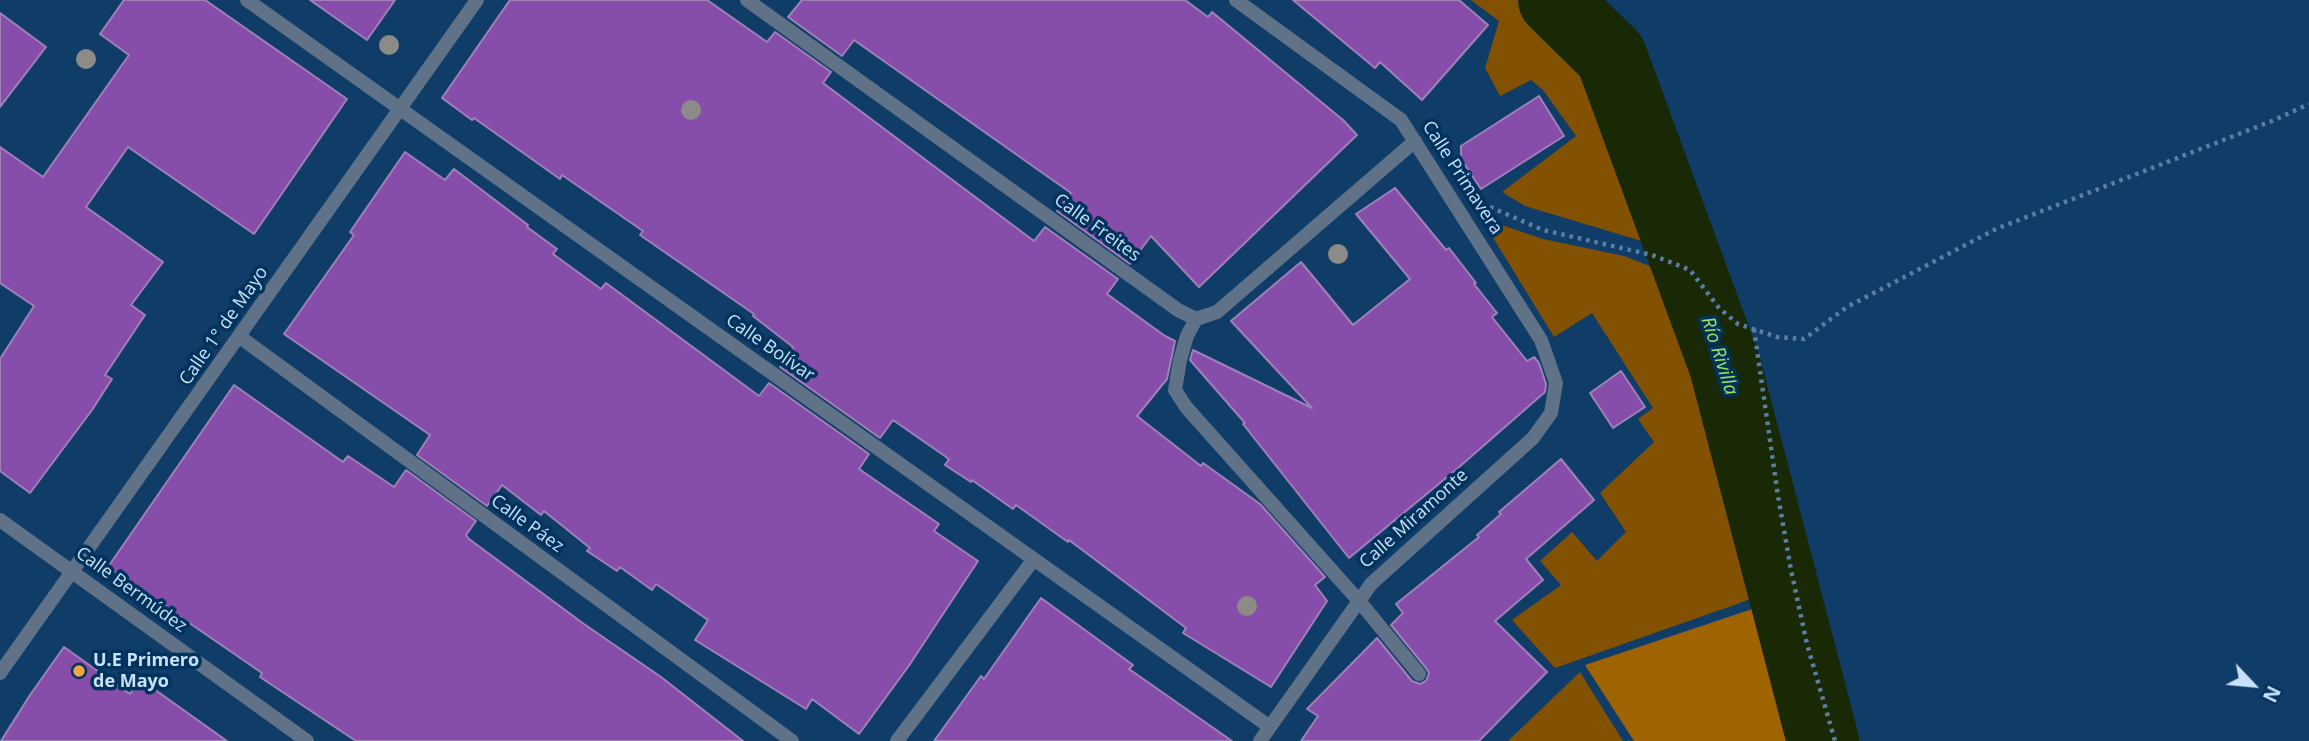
<!DOCTYPE html>
<html>
<head>
<meta charset="utf-8">
<style>
	body { margin:0 }
	#map { position:relative; width:2309px; height:741px; overflow:hidden; background:#0f3d68; font-family:"Open Sans",sans-serif }
	canvas { display:block }
	.north { position:absolute; left:2218px; top:650px; width:70px; height:70px; -webkit-text-stroke:5px #01335c; paint-order:stroke; rotate:116deg; font-size:19px; font-weight:700; line-height:28px; text-align:center; color:#c8e0fa }
	.north::after { content:''; display:block; margin:auto; width:24px; height:32px; background:#c8e0fa; clip-path:polygon(50% 0,100% 100%,50% 72%,0 100%) }
</style>
</head>
<body>
<div id="map">
<canvas width="2309" height="741"></canvas>
<div class="north">N</div>
</div>
<script>
const c = document.querySelector('canvas').getContext('2d');
c.lineJoin = 'round';
function paint(path, color) { c.fillStyle = color; c.fill(path, 'evenodd'); }
const poly = rows => new Path2D(rows.map(r => 'M' + r).join(''));
function strokePath(path, color, width, dash) { c.strokeStyle = color; c.lineWidth = width; c.lineCap = dash ? 'butt' : 'round'; c.setLineDash(dash || []); c.stroke(path); }
function drawText(font, color, halo, rows, align = 'center') {
  c.font = font + ' "Open Sans",sans-serif'; c.lineWidth = 7; c.setLineDash([]); c.textBaseline = 'middle'; c.strokeStyle = halo; c.fillStyle = color; for (const [text, x, y, turn = 0] of rows) {
    c.save(); c.translate(x, y); c.rotate((+turn || 0) * Math.PI / 180); c.textAlign = isNaN(turn) ? turn : align; if (halo) c.strokeText(text, 0, 0); c.fillText(text, 0, 0); c.restore();
  }
}
const green = poly([
	[1471,0,1532,0,1602,68,1665,248,1525,206,1502,192,1576,136,1543,90,1531,80,1500,96,1485,68,1499,21],
	[1481,218,1543,239,1624,256,1686,280,1774,591,1555,668,1512,620,1561,585,1540,561,1572,532,1597,561,1626,532,1600,493,1654,442,1638,419,1653,408,1592,313,1554,337],
	[1580,672,1623,741,1508,741]
]);
const forest = poly([
	[1782,599,1812,741,1634,741,1585,665]
]);
const river = poly([
	[1554,0,1611,56,1725,366,1823,741]
]);
const building = poly([
	[124,0,205,0,347,99,254,234,128,147,86,207,163,262,131,305,145,315,105,375,112,379,92,410,30,493,0,471,0,359,34,306,0,283,0,147,43,177,129,55,100,34,124,0],
	[310,0,395,0,367,40,310,0],
	[510,0,707,0,767,42,775,32,831,72,823,83,1034,241,1045,227,1118,279,1107,294,1165,336,1175,341,1167,379,1137,416,1201,466,1203,463,1260,504,1325,577,1315,585,1327,601,1271,687,1183,633,1186,628,1069,540,1068,542,1016,505,1013,509,972,480,971,482,945,465,949,459,893,420,880,438,780,367,793,347,753,316,754,314,640,235,643,231,562,175,560,179,474,118,472,120,442,98,510,0],
	[802,0,1185,0,1208,17,1212,12,1343,120,1357,135,1199,287,1151,236,1130,264,1057,211,1071,193,854,40,842,56,788,17,802,0],
	[1293,0,1459,0,1488,25,1422,100,1380,62,1375,68,1293,0],
	[0,13,46,47,0,107,0,13],
	[1539,96,1564,136,1481,189,1461,159,1461,146,1539,96],
	[405,152,445,180,454,169,528,225,527,227,557,249,553,254,601,289,606,283,759,396,769,383,869,454,859,469,939,524,934,531,978,561,908,667,859,734,812,699,806,709,695,640,708,620,656,584,652,590,620,567,617,571,587,551,590,548,544,511,541,515,502,485,487,506,417,455,430,435,284,334,354,235,350,232,405,152],
	[1395,188,1446,250,1449,248,1476,283,1474,284,1497,313,1492,317,1527,361,1534,357,1539,363,1546,384,1545,392,1458,468,1349,558,1243,424,1245,423,1190,360,1193,350,1312,408,1231,321,1301,262,1353,325,1410,279,1356,214,1395,188],
	[1621,371,1645,407,1613,428,1590,393,1621,371],
	[234,385,343,462,348,456,394,487,406,470,476,521,466,535,469,539,584,624,661,677,743,741,356,741,260,677,262,673,108,567,234,385],
	[1561,459,1594,500,1526,559,1543,580,1495,621,1547,672,1479,741,1301,741,1318,716,1307,709,1377,638,1412,681,1420,684,1426,681,1429,673,1426,668,1391,625,1403,613,1396,604,1479,537,1477,535,1501,514,1499,512,1561,459],
	[1041,598,1133,665,1129,669,1232,741,934,741,981,676,984,679,1041,598],
	[64,647,130,694,140,679,227,741,1,741,30,695,64,647]
]);
const path = poly([
	[1490,207,1543,230,1652,255,1670,262,1690,270,1719,308,1738,324,1777,337,1804,339,1847,307,1996,229,2272,121,2309,104],
	[1754,329,1778,496,1791,570,1807,644,1835,741]
]);
const minor = poly([
	[247,0,1270,727],
	[747,0,1178,310,1196,319,1217,312,1415,141],
	[1236,0,1401,120,1541,340,1556,383,1551,413,1533,438,1371,584,1260,741],
	[1196,319,1187,336,1180,360,1175,390,1186,407,1359,601,1419,674],
	[240,337,792,741],
	[0,520,307,741],
	[0,673,477,0],
	[897,741,1034,559]
]);
const trees = [
	[389,45],
	[86,59],
	[691,110],
	[1338,254],
	[1247,606]
];
const markers = [
	[79,671,7,"#f1a540"]
];
const streetNames = [
	["Calle Primavera",1462,178,57],
	["Calle Freites",1097,228,36],
	["Calle 1° de Mayo",224,326,-55],
	["Calle Bolívar",770,348,35],
	["Calle Miramonte",1414,519,-42],
	["Calle Páez",527,524,36],
	["Calle Bermúdez",131,590,36]
];
const poiNames = [
	["U.E Primero",93,661],
	["de Mayo",93,682]
];
const waterNames = [
	["Río Rivilla",1719,356,72]
];
paint(green, '#825101');
paint(forest, '#9f6400');
strokePath(river, '#192906', 72);
paint(building, '#864dab');
strokePath(building, '#a080b7', 2);
strokePath(path, '#5a7fa3', 4.5, [3.5, 5]);
strokePath(minor, '#5f7287', 14);
c.fillStyle = '#8c8b87';
for (const [x, y] of trees) { c.beginPath(); c.arc(x, y, 10, 0, 2 * Math.PI); c.fill(); }
for (const [x, y, r, color] of markers) { const dot = new Path2D(); dot.arc(x, y, r, 0, 2 * Math.PI); c.fillStyle = color; c.fill(dot); strokePath(dot, '#01335c', 2.5); }
drawText('18px', '#c8e0fa', '#01335c', streetNames);
drawText('bold 18px', '#c8e0fa', '#01335c', poiNames, 'left');
drawText('italic 19px', '#a2e056', '#01335c', waterNames);
</script>
</body>
</html>
